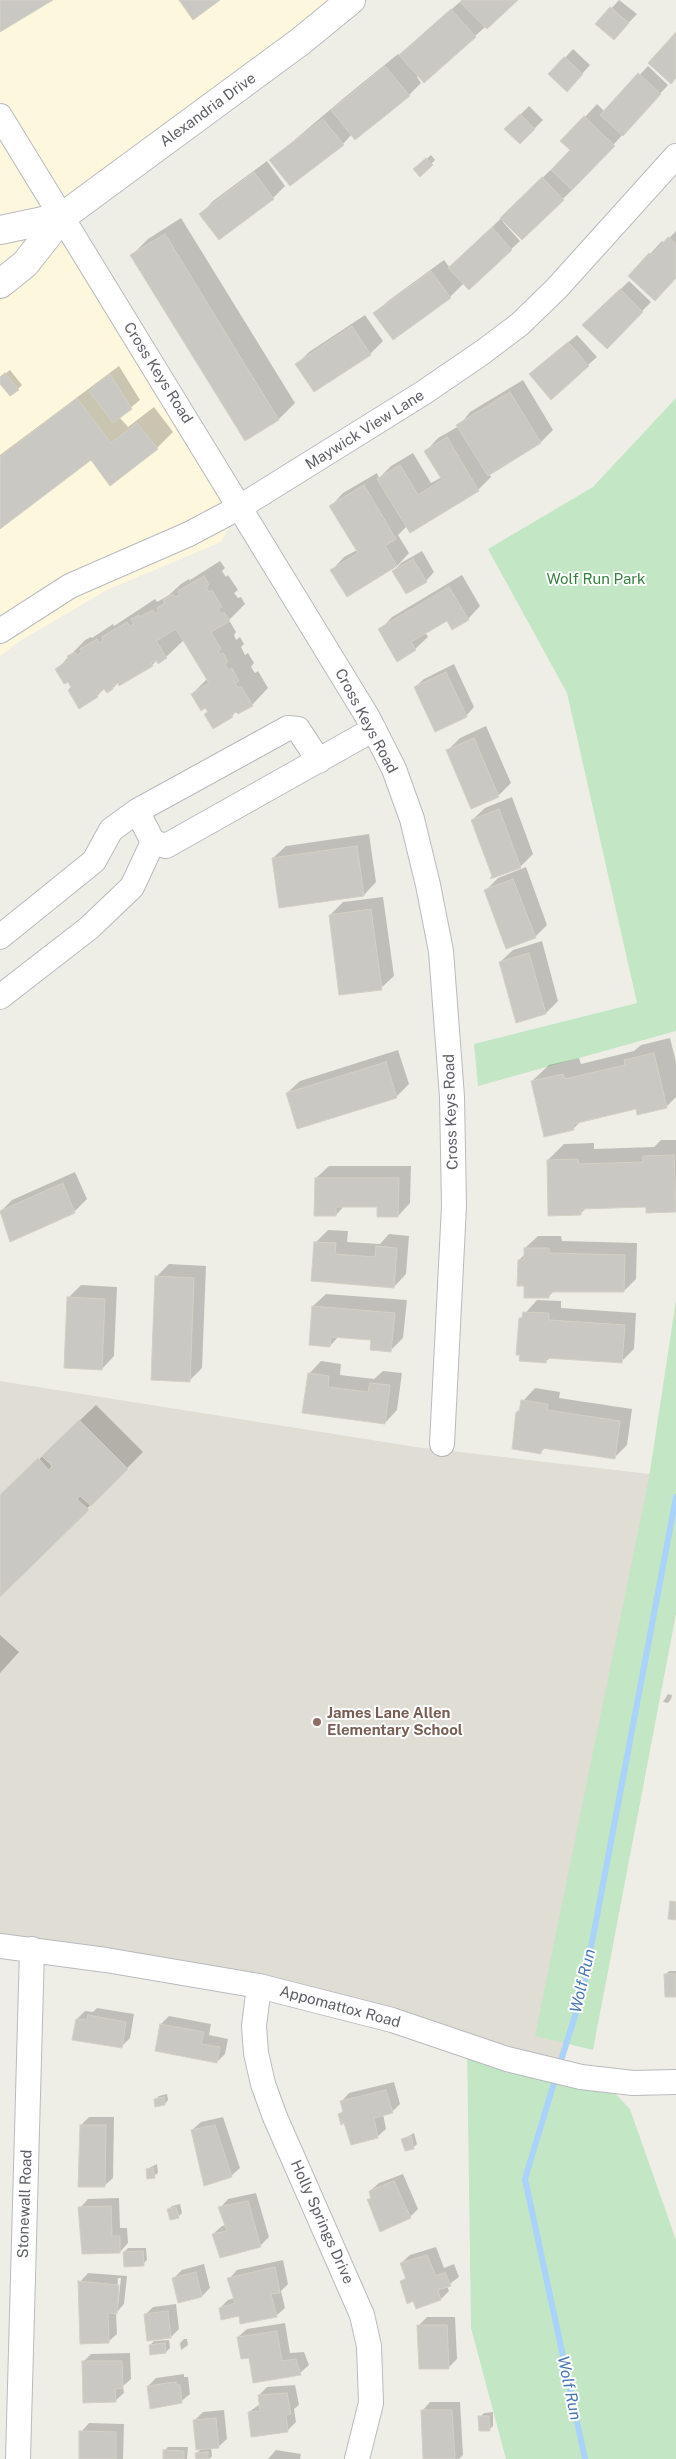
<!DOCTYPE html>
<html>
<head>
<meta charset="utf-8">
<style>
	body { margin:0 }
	canvas { display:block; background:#efeee6 }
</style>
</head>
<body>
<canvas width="676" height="2459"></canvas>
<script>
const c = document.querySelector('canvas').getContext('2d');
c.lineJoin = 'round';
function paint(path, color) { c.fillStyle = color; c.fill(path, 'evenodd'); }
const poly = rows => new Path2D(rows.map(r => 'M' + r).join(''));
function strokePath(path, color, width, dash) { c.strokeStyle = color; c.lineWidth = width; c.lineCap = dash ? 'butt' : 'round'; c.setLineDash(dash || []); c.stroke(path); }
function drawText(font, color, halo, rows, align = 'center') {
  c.font = font + ' "Public Sans",sans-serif'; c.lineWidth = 4; c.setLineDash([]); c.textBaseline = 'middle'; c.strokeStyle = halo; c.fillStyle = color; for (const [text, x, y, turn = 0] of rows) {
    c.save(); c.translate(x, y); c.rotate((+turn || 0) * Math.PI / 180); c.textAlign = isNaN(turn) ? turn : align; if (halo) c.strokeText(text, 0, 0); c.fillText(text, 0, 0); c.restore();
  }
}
const commercial = poly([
	[0,0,351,0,62,216,240,507,221,542,107,590,20,641,0,656]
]);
const education = poly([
	[0,1381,416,1447,676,1477,583,1990,557,2072,259,1986,0,1946]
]);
const green = poly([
	[676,398,676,1031,478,1086,474,1044,637,1003,567,693,488,549,593,487],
	[676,1300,676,1614,593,2050,535,2036,649,1478],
	[467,2045,603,2081,630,2109,676,2240,676,2459,506,2459,471,2328]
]);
const shadow = poly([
	[462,0,516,0,475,36,417,77,421,83,409,95,352,134,343,144,271,160,345,97,398,54,400,56],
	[619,0,637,14,622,30,597,24],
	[573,49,590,65,575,82,565,58],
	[648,66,668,85,571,191,522,239,505,221,503,222,520,241,469,288,464,283,450,297,375,314,388,301,444,260,450,268,571,150,562,141,585,117,597,104,605,112],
	[529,106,543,120,520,143,506,129],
	[431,155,435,160,420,175,415,169],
	[267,161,285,186,273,198,201,214,213,201],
	[181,218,295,403,279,419,245,440,132,255,148,239],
	[676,231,676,277,630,276,662,241,664,243],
	[629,281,651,302,607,347,584,325],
	[365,315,383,341,370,354,297,364,309,352],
	[577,335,597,357,551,398,530,374],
	[119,366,140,400,119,417,128,427,154,407,173,432,157,448,91,458,0,527,0,455],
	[10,370,22,385,18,389,0,382,0,378],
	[523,380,553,430,541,442,489,474,491,477,478,490,407,526,398,535,409,553,398,565,347,595,332,570,344,557,357,550,331,506,343,493,377,473,379,478,391,466,413,453,431,483,442,477,426,451,438,438,459,426,470,412],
	[422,551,434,572,426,581,394,571,401,563],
	[220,561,225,568,222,571,226,577,228,575,238,590,234,593,238,598,241,597,245,604,229,620,236,632,234,635,236,640,240,637,244,644,241,647,245,655,248,653,254,663,251,667,255,673,258,671,268,688,252,705,237,711,232,716,209,712,192,694,207,679,184,640,166,657,157,660,152,665,119,682,113,688,105,688,97,696,73,687,57,669,85,640,91,637,92,638,113,624,114,626,155,599,157,602,169,595,181,584,189,579,190,580],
	[462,575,480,606,468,619,447,619,425,632,428,637,415,649,380,630,392,617],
	[454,664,474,707,466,716,415,687,424,679],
	[486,726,511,783,498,796,472,807,448,750,460,738],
	[512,797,533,854,520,867,472,820,485,808],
	[369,834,376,882,364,895,273,858,286,846],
	[526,867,547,925,535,937,486,890,498,878],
	[383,897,394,976,381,988,330,915,343,902],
	[542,941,558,1001,546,1013,517,1021,500,962,513,950],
	[670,1038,676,1062,676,1097,666,1107,637,1108,582,1120,573,1129,532,1081,549,1065,579,1058,581,1064,634,1051,641,1045],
	[398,1050,409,1084,396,1097,287,1093,300,1081],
	[661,1140,676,1140,676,1211,647,1206,586,1208,580,1214,548,1160,564,1144,594,1143,594,1149,654,1147],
	[329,1166,411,1166,410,1203,398,1216,378,1206,345,1205,336,1215,316,1178],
	[75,1172,87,1199,74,1212,11,1241,0,1212,12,1200],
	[328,1230,348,1231,347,1242,380,1244,389,1234,409,1236,406,1274,394,1287,313,1280,316,1242],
	[538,1236,561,1236,562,1241,637,1243,636,1279,624,1291,555,1290,548,1297,525,1285,519,1260,525,1254,525,1248],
	[169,1264,206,1266,202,1368,189,1381,156,1277],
	[81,1285,117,1287,114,1356,102,1369,68,1298],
	[326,1294,407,1300,403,1338,391,1350,373,1339,339,1336,330,1346,313,1306],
	[537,1300,561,1301,561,1308,636,1313,634,1349,622,1361,551,1357,545,1362,520,1319],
	[321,1361,341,1364,340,1375,374,1379,383,1371,402,1373,397,1410,385,1423,304,1412,309,1374],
	[535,1388,560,1392,559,1398,632,1409,627,1445,614,1458,545,1448,541,1452,517,1412,521,1408,523,1401],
	[96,1405,143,1452,0,1596,0,1497],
	[0,1635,19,1652,0,1673],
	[668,1694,672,1695,671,1699,668,1703,663,1702],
	[669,1971,676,1971,676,1996,665,1975],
	[97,2008,134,2014,130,2038,121,2047,77,2019,85,2011,93,2012],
	[169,2016,211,2024,209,2035,228,2039,225,2054,217,2062,156,2050,161,2024],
	[394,2082,400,2104,392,2112,383,2114,386,2129,377,2137,345,2121,339,2114,344,2110,341,2102,349,2093],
	[167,2094,168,2100,165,2104,155,2100,159,2096],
	[89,2117,114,2117,113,2178,104,2186,81,2125],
	[223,2117,240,2168,231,2176,192,2130,201,2122],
	[414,2133,417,2144,414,2147,403,2139],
	[157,2164,158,2173,154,2176,147,2169],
	[403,2174,418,2209,410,2217,369,2200,372,2196,370,2191,379,2183],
	[256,2193,269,2237,261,2245,221,2257,213,2234,222,2226,226,2225,220,2208,228,2199],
	[119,2198,120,2228,127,2228,128,2243,120,2252,80,2208,88,2199],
	[180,2204,182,2213,178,2217,168,2210,172,2206],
	[436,2247,444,2268,454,2264,459,2277,447,2286,449,2291,441,2299,401,2282,406,2277,401,2263,410,2255],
	[128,2248,146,2248,147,2260,143,2264,124,2252],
	[283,2260,288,2284,281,2291,285,2308,276,2316,240,2315,220,2308,228,2300,234,2298,229,2279,237,2270],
	[204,2264,210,2288,202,2296,173,2279,182,2270],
	[88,2273,127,2276,124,2304,116,2313,117,2334,108,2342,80,2282],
	[118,2278,121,2278,118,2305,116,2305],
	[176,2304,179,2329,171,2337,145,2315,153,2307],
	[427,2317,455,2317,457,2359,448,2368,418,2326],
	[285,2323,290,2353,304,2352,309,2365,300,2373,250,2357,238,2337,247,2329],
	[184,2339,187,2339,188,2345,181,2350,180,2343],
	[169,2340,170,2348,166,2352,150,2345,154,2341],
	[130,2353,131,2379,123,2386,124,2393,115,2401,83,2362,91,2354],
	[184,2374,184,2377,188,2377,190,2394,178,2404,151,2408,148,2386,156,2378],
	[295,2385,299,2405,294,2409,296,2422,287,2431,249,2412,260,2404,259,2395,267,2387],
	[430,2402,460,2402,463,2455,459,2459,425,2459,422,2411],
	[224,2410,227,2439,218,2447,211,2448,212,2456,209,2459,197,2459,197,2453,201,2449,195,2420,203,2412],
	[493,2412,493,2426,489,2430,480,2417,484,2413],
	[89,2423,124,2424,123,2459,80,2459,81,2432],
	[168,2447,188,2447,187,2459,164,2459,164,2451],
	[276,2450,301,2454,300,2459,268,2459]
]);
const stream = poly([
	[559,2067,583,1990,676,1497],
	[556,2076,525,2179,585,2459]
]);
const building = poly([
	[0,0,53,0,0,32,0,0],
	[179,0,220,0,193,20,179,0],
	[462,0,518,0,487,29,460,2,462,0],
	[610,7,629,23,614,40,595,24,610,7],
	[451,9,476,37,424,83,399,55,451,9],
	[676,32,676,78,671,84,648,63,676,32],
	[564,57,583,74,567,92,548,74,564,57],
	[385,66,410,96,355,140,331,110,385,66],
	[638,73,661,94,623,136,600,115,638,73],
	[520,114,535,129,520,144,504,129,520,114],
	[584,116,615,146,572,190,551,170,570,150,560,141,584,116],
	[323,119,344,145,290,186,269,160,323,119],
	[426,158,433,165,420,177,413,169,426,158],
	[254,172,274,199,219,240,199,214,254,172],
	[542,177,564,200,522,240,500,218,542,177],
	[492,227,512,250,469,290,448,268,492,227],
	[165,234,279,420,245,441,130,255,165,234],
	[668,237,676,244,676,278,655,301,628,276,649,253,652,255,668,237],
	[431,271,451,298,393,340,373,313,431,271],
	[620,289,643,312,607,349,582,325,620,289],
	[352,326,371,355,314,392,295,364,352,326],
	[568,342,589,366,551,400,529,374,568,342],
	[5,373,19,390,10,396,0,384,0,377,5,373],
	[110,374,132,409,113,423,89,391,110,374],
	[510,392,541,443,488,476,456,425,510,392],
	[77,398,111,443,137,423,158,449,110,486,91,460,0,529,0,457,77,398],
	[447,437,479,491,410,533,377,479,400,465,418,495,442,480,424,451,447,437],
	[364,485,396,539,385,546,397,566,347,597,330,570,358,553,329,506,364,485],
	[413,559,427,582,406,594,392,571,413,559],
	[204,576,209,585,206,587,209,592,212,590,222,607,218,609,221,614,224,612,230,621,211,632,221,649,218,651,220,655,223,653,228,661,225,664,228,670,232,668,239,681,235,683,238,688,241,686,253,706,238,714,236,712,231,715,233,717,213,729,204,714,208,712,205,708,201,711,191,694,209,683,176,629,156,641,167,658,158,664,156,660,151,663,153,666,119,686,118,683,112,686,113,689,107,693,104,689,96,694,98,697,79,709,68,690,71,687,68,682,64,684,55,669,69,660,67,656,75,652,77,655,82,652,80,649,97,639,99,643,103,640,102,637,127,622,130,626,134,624,131,619,139,615,140,617,153,610,155,614,159,611,157,608,165,603,163,600,173,594,175,597,180,595,178,591,204,576],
	[449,587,469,620,452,630,447,621,411,642,416,650,397,662,378,629,449,587],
	[446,672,467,717,435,732,414,687,446,672],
	[474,738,499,797,471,809,446,750,474,738],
	[499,809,521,868,490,879,492,876,471,820,499,809],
	[357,846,364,896,279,908,272,858,357,846],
	[513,879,536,938,506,949,484,890,513,879],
	[371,909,382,990,339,995,329,915,371,909],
	[529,953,546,1014,516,1023,499,962,529,953],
	[654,1053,667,1108,637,1115,636,1109,573,1124,574,1130,544,1137,531,1081,563,1074,565,1079,625,1065,624,1060,654,1053],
	[386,1062,397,1098,297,1129,286,1093,386,1062],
	[674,1155,676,1212,646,1213,646,1207,581,1209,581,1215,548,1216,547,1160,578,1159,579,1164,643,1162,643,1156,674,1155],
	[315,1178,399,1178,398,1217,377,1217,377,1207,336,1207,336,1216,314,1216,315,1178],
	[63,1183,75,1213,10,1242,0,1211,63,1183],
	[314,1242,336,1243,335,1254,375,1257,376,1246,397,1248,394,1288,311,1281,314,1242],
	[524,1248,549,1248,549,1253,625,1255,624,1292,549,1292,549,1298,524,1298,524,1286,517,1286,518,1260,524,1260,524,1248],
	[155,1276,194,1278,190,1382,151,1380,155,1276],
	[67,1297,105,1299,102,1370,64,1368,67,1297],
	[312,1306,395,1313,391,1352,370,1350,371,1340,331,1337,330,1347,309,1345,312,1306],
	[523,1312,549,1313,549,1320,625,1325,622,1363,546,1358,546,1363,519,1361,520,1355,516,1355,519,1318,522,1318,523,1312],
	[308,1373,329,1376,328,1387,368,1392,370,1383,390,1385,385,1424,302,1413,308,1373],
	[521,1400,548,1404,547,1410,620,1421,615,1459,542,1448,541,1454,512,1449,516,1412,519,1412,521,1400],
	[79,1420,128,1469,91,1506,80,1496,77,1499,89,1510,0,1597,0,1495,38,1458,49,1470,52,1466,42,1456,79,1420],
	[670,1901,676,1902,676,1920,668,1919,670,1901],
	[664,1974,676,1974,676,1997,665,1997,664,1974],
	[88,2015,126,2022,122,2048,72,2040,76,2019,87,2020,88,2015],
	[160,2024,204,2032,201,2044,220,2047,217,2063,155,2051,160,2024],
	[386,2090,393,2113,374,2118,378,2138,351,2145,344,2123,341,2125,338,2114,343,2112,340,2101,386,2090],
	[164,2097,165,2105,155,2107,154,2099,164,2097],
	[80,2125,106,2125,105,2187,78,2187,80,2125],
	[215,2125,232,2177,204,2186,191,2130,215,2125],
	[411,2136,414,2149,405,2151,401,2139,411,2136],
	[153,2168,155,2178,147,2179,146,2169,153,2168],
	[394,2181,411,2218,380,2232,367,2199,371,2199,369,2191,394,2181],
	[248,2201,261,2247,220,2258,212,2234,227,2231,218,2207,248,2201],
	[111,2206,112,2236,120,2236,120,2253,82,2254,78,2207,111,2206],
	[176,2207,179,2218,170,2220,167,2209,176,2207],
	[143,2251,144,2266,124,2267,123,2252,143,2251],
	[427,2255,436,2276,445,2272,451,2286,438,2290,441,2300,416,2309,413,2301,407,2304,400,2281,406,2279,400,2263,427,2255],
	[275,2267,280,2293,271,2294,277,2317,240,2324,239,2316,221,2320,219,2308,235,2303,227,2278,275,2267],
	[196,2272,202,2297,178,2303,172,2278,196,2272],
	[78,2281,119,2285,117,2314,108,2313,109,2343,80,2344,78,2281],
	[168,2311,171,2338,147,2341,144,2314,168,2311],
	[417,2325,447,2325,449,2369,419,2369,417,2325],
	[277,2331,282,2361,296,2359,301,2375,253,2383,249,2358,241,2359,237,2337,277,2331],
	[165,2343,166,2353,150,2355,149,2345,165,2343],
	[82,2361,122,2361,123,2388,115,2389,116,2402,83,2403,82,2361],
	[176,2382,176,2385,180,2385,182,2403,150,2409,147,2386,176,2382],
	[287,2393,291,2414,286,2415,288,2432,251,2437,248,2412,260,2411,258,2395,287,2393],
	[421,2410,452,2410,455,2459,423,2459,421,2410],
	[478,2416,489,2416,490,2431,479,2431,478,2416],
	[216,2418,219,2448,196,2450,193,2420,216,2418],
	[79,2431,116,2432,116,2459,79,2459,79,2431],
	[163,2450,184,2451,184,2459,163,2459,163,2450],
	[208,2452,208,2459,196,2459,195,2453,208,2452]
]);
const minor = poly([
	[0,116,367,716,394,769,412,819,428,885,441,951,452,1097,454,1206,442,1444],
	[0,631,70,586,189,534,240,507,423,393,483,352,520,324,557,288,676,156],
	[137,811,288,728,298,729,319,761],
	[0,937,94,861,111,830,137,811,153,842,166,846,374,729],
	[0,997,89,928,132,887,153,842],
	[0,1946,106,1960,259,1986,392,2020,507,2059,581,2077,633,2083,676,2082],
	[259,1986,254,2026,256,2053,263,2084,275,2117,362,2315,369,2346,371,2403,357,2459],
	[18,2459,32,1949]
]);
const secondary = poly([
	[0,230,62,217],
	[0,284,25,264,62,217,301,41,351,0]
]);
const markers = [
	[317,1722,5,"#8d6e63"]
];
const streetNames = [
	["Alexandria Drive",208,110,-36],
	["Cross Keys Road",158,373,58],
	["Maywick View Lane",365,430,-32],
	["Cross Keys Road",366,721,62],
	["Cross Keys Road",451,1112,-92],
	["Appomattox Road",340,2007,15],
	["Stonewall Road",25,2204,-88],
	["Holly Springs Drive",322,2222,66]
];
const parkNames = [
	["Wolf Run Park",596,579]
];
const educationNames = [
	["James Lane Allen",327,1713],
	["Elementary School",327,1730]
];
const waterNames = [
	["Wolf Run",583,1981,-77],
	["Wolf Run",569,2388,78]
];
paint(commercial, '#fdf7dd');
paint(education, '#dfddd4');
paint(green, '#c3e6c5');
paint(shadow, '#0003');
strokePath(stream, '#a9d2fc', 6);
paint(building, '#cac8c3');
strokePath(building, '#d4d0c4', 1);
strokePath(minor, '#b8babf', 26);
strokePath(secondary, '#b9bbc1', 30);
strokePath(minor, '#fff', 24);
strokePath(secondary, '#fff', 28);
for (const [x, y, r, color] of markers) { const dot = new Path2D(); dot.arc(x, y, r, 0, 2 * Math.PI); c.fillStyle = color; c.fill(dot); strokePath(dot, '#fff', 2); }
drawText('15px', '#5d6066', '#fff', streetNames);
drawText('15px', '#378240', '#fff', parkNames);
drawText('bold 15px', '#785e54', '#fff', educationNames, 'left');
drawText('italic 16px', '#4877b7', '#fff', waterNames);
</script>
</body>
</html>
